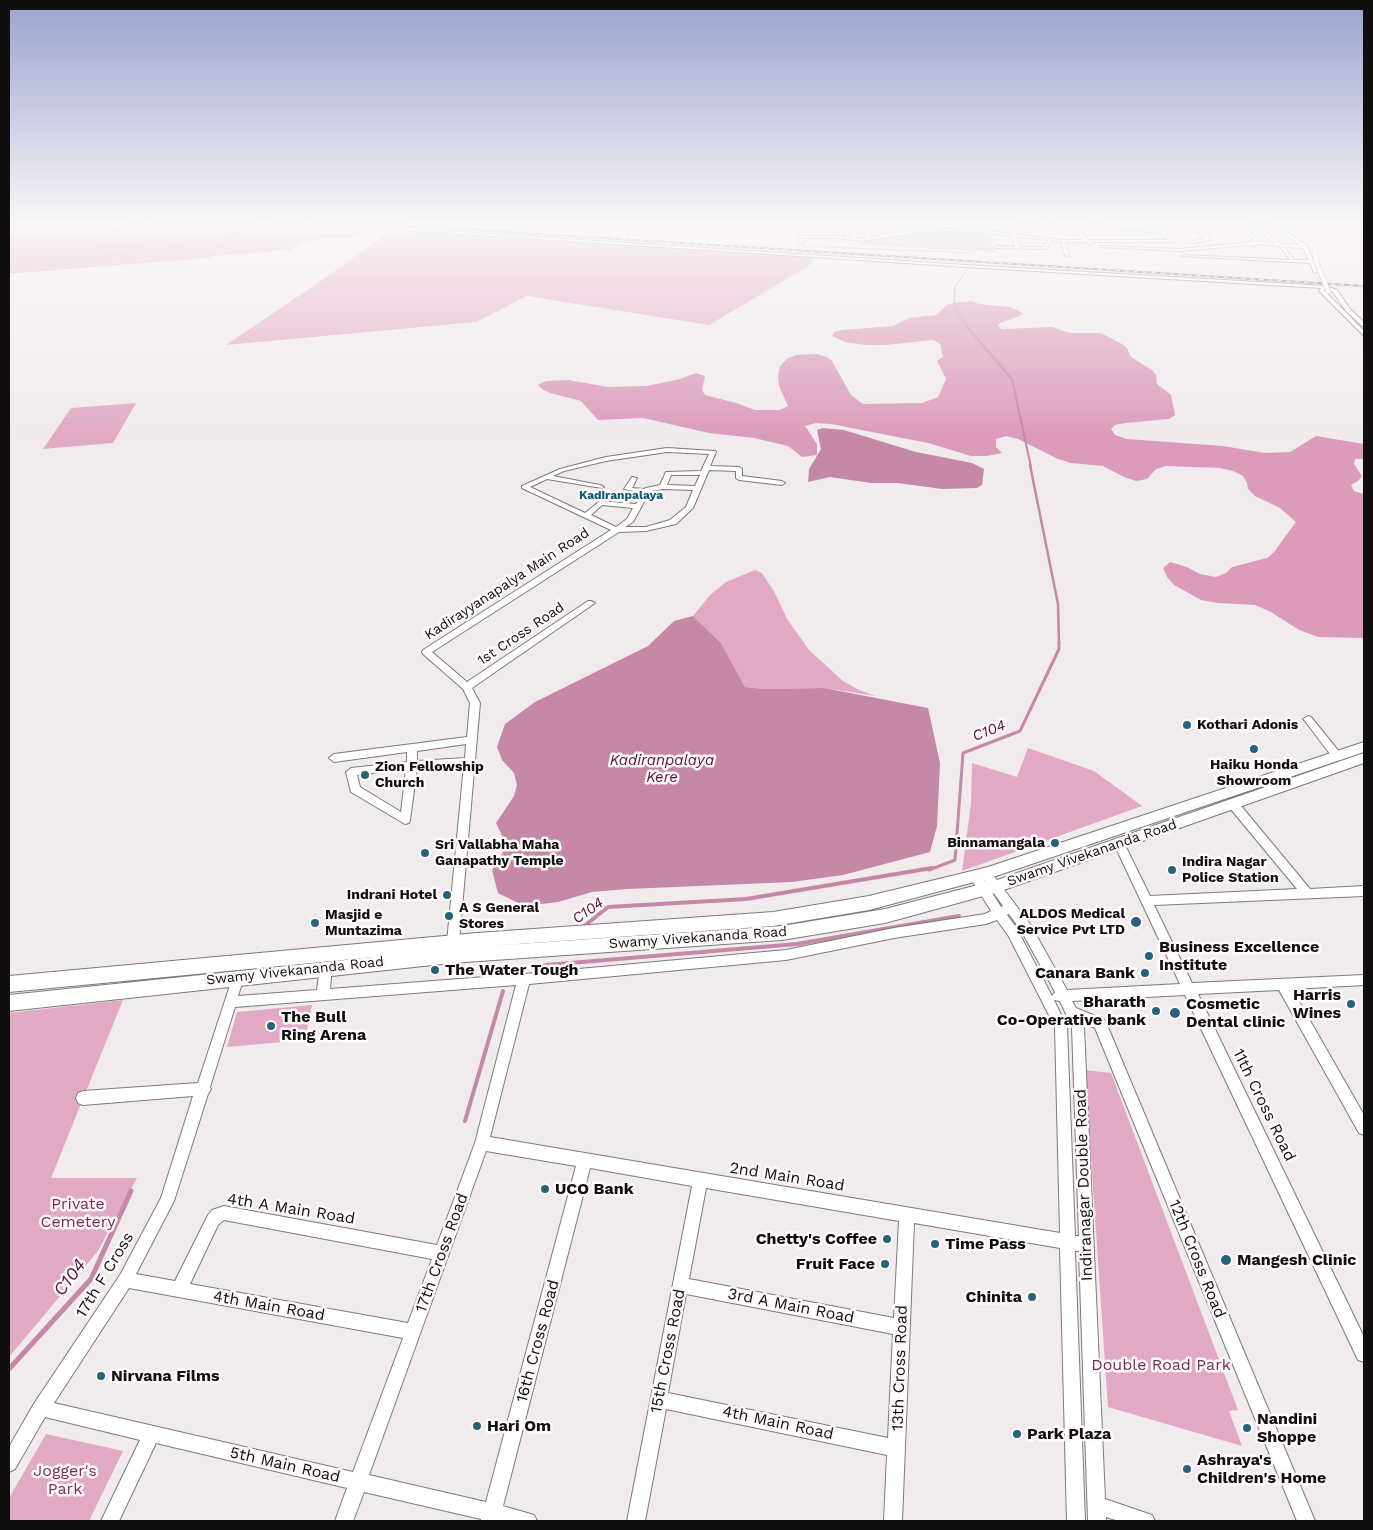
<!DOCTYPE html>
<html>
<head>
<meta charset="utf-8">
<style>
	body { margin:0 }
	#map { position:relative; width:1373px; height:1530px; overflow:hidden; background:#f1ebee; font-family:"Work Sans",sans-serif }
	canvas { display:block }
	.frame { position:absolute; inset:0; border:10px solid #100e0f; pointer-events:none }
</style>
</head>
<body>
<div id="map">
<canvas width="1373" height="1530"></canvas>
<div class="frame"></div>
</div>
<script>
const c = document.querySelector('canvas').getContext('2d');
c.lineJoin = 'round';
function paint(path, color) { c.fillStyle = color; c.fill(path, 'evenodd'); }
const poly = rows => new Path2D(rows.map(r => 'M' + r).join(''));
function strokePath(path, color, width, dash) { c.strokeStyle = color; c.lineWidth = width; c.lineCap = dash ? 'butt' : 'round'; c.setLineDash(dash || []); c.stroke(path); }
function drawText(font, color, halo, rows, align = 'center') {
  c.font = font + ' "Work Sans",sans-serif'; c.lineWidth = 5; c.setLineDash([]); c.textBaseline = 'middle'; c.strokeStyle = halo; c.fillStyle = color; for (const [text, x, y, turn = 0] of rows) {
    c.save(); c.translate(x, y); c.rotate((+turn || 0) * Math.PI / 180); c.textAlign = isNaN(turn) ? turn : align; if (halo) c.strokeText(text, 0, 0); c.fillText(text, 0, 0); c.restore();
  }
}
const green = poly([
	[206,220,364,229,350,238,324,238,319,241,301,242,291,250,9,272,9,234,101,234,110,228],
	[392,230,409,231,814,257,809,266,709,325,527,296,476,322,226,345,315,285],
	[928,231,966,232,990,235,995,252,861,245,861,241],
	[136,403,113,443,43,449,71,408],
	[755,570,762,573,775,593,787,619,809,650,843,681,859,690,876,696,824,688,763,689,745,687,721,643,693,616,710,595,726,582],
	[1028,748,1094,771,1142,806,962,871,971,803,972,763,1017,777],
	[123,1000,51,1178,137,1178,98,1251,9,1357,9,1013],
	[312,1005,305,1040,227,1047,237,1012],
	[1085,1070,1111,1073,1238,1410,1229,1411,1242,1446,1108,1407],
	[46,1434,123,1451,89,1521,9,1521,9,1498]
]);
const forest = poly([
	[166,241,187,241,193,245,151,252,55,259,178,245,159,244,83,252,56,254,54,252],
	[972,301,979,304,1010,307,1023,313,1020,316,1000,323,998,326,1002,329,1052,327,1070,333,1101,333,1122,344,1127,348,1131,357,1152,370,1156,375,1157,384,1171,395,1175,415,1169,419,1125,423,1115,425,1111,429,1115,435,1127,439,1223,446,1265,453,1290,452,1316,436,1364,444,1364,459,1355,459,1354,464,1362,476,1358,481,1351,485,1354,491,1364,494,1364,638,1318,637,1299,630,1271,612,1255,605,1218,603,1201,600,1174,585,1167,577,1163,568,1170,562,1187,567,1200,574,1216,577,1226,573,1232,567,1267,558,1274,552,1296,522,1280,508,1255,496,1248,489,1247,483,1243,476,1233,471,1220,468,1166,466,1156,469,1147,479,1136,481,1124,477,1103,466,1071,463,1058,459,1018,439,1006,436,996,439,996,447,1002,453,987,456,971,456,928,443,831,424,816,423,805,426,817,444,817,455,802,457,788,446,754,438,709,433,643,418,598,420,581,401,550,393,542,389,538,385,546,381,568,380,608,387,647,386,680,379,696,373,705,376,702,390,705,395,736,403,755,410,780,410,788,406,779,386,778,376,780,366,788,358,796,355,817,354,827,357,832,361,851,395,863,404,922,403,938,397,946,379,937,361,943,357,940,344,933,340,886,345,865,345,845,342,832,336,834,332,842,330,893,326,909,318,936,315,947,305,953,303]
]);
const water = poly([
	[823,428,844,430,916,452,972,463,984,469,982,485,977,488,942,489,898,483,871,483,830,477,808,482,809,469,821,449,817,430],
	[693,616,721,643,745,687,763,689,824,688,928,708,940,763,937,826,930,852,843,875,792,882,628,889,592,892,558,902,524,906,498,893,492,870,507,846,496,823,514,796,517,785,514,773,502,760,497,747,505,724,535,702,648,646,674,621]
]);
const streamFar5 = poly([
	[803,246,973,253,973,255],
	[973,253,980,240,978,236,981,234],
	[9,273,210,257,240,224,246,220],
	[968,329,954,307,955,286,973,262]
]);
const streamFar4 = poly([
	[967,327,1012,379,1031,467]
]);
const streamFar3 = poly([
	[1030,465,1058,604,1059,643]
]);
const streamFar2 = poly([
	[929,870,955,860,963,753,1020,731,1059,649,1059,642]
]);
const streamFar1 = poly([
	[583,927,608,907,746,899,932,868],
	[534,966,797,944,959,916],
	[507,970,508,967],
	[465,1121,503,991]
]);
const stream = poly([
	[9,1369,91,1279,131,1191]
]);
const minorTunnel = poly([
	[1318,277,1323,287]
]);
const minor = poly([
	[170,220,189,220,99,229,28,230,9,228,9,226,28,228,99,227,170,220],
	[248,220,274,220,966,265,1326,286,1337,290,1350,309,1364,322,1364,327,1362,326,1346,311,1333,292,1326,289,1324,290,1364,331,1364,336,1319,291,1321,288,966,267,248,220],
	[375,220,397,220,404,222,402,223,375,220],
	[849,220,853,220,841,236,852,237,863,220,867,220,856,238,861,239,866,238,865,236,874,226,880,223,883,224,876,228,869,236,870,237,898,233,892,220,896,220,902,233,909,232,903,220,907,220,913,231,920,230,916,220,920,220,924,230,948,229,990,231,1063,240,1083,240,1067,220,1071,220,1088,240,1167,240,1161,233,1121,230,1123,229,1159,231,1154,220,1158,220,1164,231,1175,243,1173,244,1170,242,1090,242,1091,244,1089,245,1085,242,1066,242,1069,255,1067,256,1065,255,1061,242,1052,241,1045,249,995,248,997,246,1015,247,1011,236,990,233,948,231,922,232,861,241,838,238,804,238,803,243,799,242,800,237,802,236,837,236,849,220],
	[1016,236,1048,240,1044,247,1020,247,1016,236],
	[1001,220,1024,220,1058,224,1056,225,1001,220],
	[1087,220,1091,220,1093,223,1105,223,1103,220,1108,220,1111,224,1092,225,1087,220],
	[1185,220,1190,220,1210,238,1210,240,1194,243,1194,241,1205,238,1185,220],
	[1226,220,1231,220,1257,237,1257,242,1275,243,1242,221,1271,220,1307,246,1318,272,1314,273,1310,263,1182,256,1184,255,1290,260,1280,246,1256,244,1254,247,1252,245,1180,251,1100,247,1102,246,1180,249,1252,242,1253,238,1226,220],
	[1249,222,1267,222,1300,245,1282,244,1249,222],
	[1284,247,1303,248,1309,260,1294,260,1284,247],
	[667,448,715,451,716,452,710,466,739,467,742,469,742,476,782,481,785,483,782,485,739,480,736,478,736,471,709,470,693,508,676,524,646,531,619,532,432,652,467,682,588,601,591,601,595,603,472,688,480,703,459,942,457,946,453,947,449,946,447,942,464,765,417,768,410,820,409,823,405,824,351,792,346,772,351,768,407,762,407,752,334,762,329,758,334,754,467,737,470,703,463,689,423,654,422,652,423,650,611,530,522,488,522,486,560,469,606,457,667,448],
	[667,452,709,454,701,471,666,472,660,485,646,488,644,489,632,488,637,478,632,477,624,489,642,493,636,504,600,501,585,513,530,487,547,479,602,488,604,487,600,485,553,476,564,471,606,461,667,452],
	[671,475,700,475,695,486,667,485,671,475],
	[663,489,693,490,686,507,670,520,646,527,625,527,633,522,650,491,663,489],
	[602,505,633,508,627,519,616,527,591,515,602,505],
	[466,744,465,758,417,761,417,751,466,744],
	[406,769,401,812,360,787,357,775,406,769],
	[1308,716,1311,717,1341,754,1342,756,1341,758,1333,758,1305,721,1303,719,1308,716],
	[1233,800,1237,801,1310,889,1364,886,1364,896,1154,905,1192,983,1364,975,1364,985,1292,989,1364,1115,1364,1135,1359,1133,1279,990,1198,994,1364,1337,1364,1362,1358,1360,1185,995,1072,1001,1076,1008,1105,1020,1315,1521,1297,1521,1095,1028,1082,1023,1084,1027,1105,1499,1152,1515,1155,1521,1119,1521,1106,1517,1106,1521,1088,1521,1079,1251,1075,1251,1085,1521,1067,1521,1060,1248,914,1223,902,1521,884,1521,887,1455,666,1409,645,1521,627,1521,692,1186,590,1168,503,1506,534,1515,537,1521,481,1521,481,1519,364,1492,353,1521,335,1521,347,1488,156,1443,119,1521,101,1521,140,1440,45,1417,15,1469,9,1472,9,1447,35,1402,120,1275,161,1198,193,1096,83,1105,78,1103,76,1098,78,1093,83,1091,198,1083,234,973,238,972,242,973,244,977,238,996,317,990,320,967,322,963,326,962,330,963,332,967,330,989,524,974,786,950,894,928,985,914,991,911,970,877,972,874,976,872,982,877,980,874,982,871,986,870,990,871,1030,924,1067,990,1180,984,1114,844,1115,841,1123,841,1150,896,1297,889,1229,807,1228,804,1229,801,1233,800],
	[983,878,1003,906,1001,907,983,878],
	[1009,914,1022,932,1055,992,1052,996,1053,998,1016,927,1007,915,1009,914],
	[997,920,1008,935,1055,1027,1060,1233,490,1137,529,984,786,960,894,938,986,924,997,920],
	[516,985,475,1143,437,1245,224,1206,212,1210,208,1215,175,1281,136,1274,174,1201,208,1094,211,1089,210,1087,235,1007,516,985],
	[1054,1000,1060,1001,1072,1027,1079,1236,1075,1236,1067,1027,1054,1000],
	[486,1151,576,1166,486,1502,369,1475,486,1151],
	[706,1188,899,1221,894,1318,689,1279,706,1188],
	[224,1220,432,1259,408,1323,190,1284,218,1225,224,1220],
	[129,1288,403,1338,353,1472,54,1403,129,1288],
	[686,1294,893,1334,888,1438,668,1393,686,1294]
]);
const major = poly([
	[1364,742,1364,752,993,877,869,910,773,926,475,947,782,926,885,909,997,880,1364,753,1364,763,998,892,885,923,782,940,451,963,9,1011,9,995,384,956,9,992,9,976,477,933,773,912,869,896,988,867,1364,742]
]);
const rail = poly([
	[316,220,1364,286]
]);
const minorBridge = poly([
	[1315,249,1316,260,1328,291]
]);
const markers = [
	[1187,725,5,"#26637a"],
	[1254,749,5,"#26637a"],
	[365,775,5,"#26637a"],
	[1055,843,5,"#26637a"],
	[425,853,5,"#26637a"],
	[1172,870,5,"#26637a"],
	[447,895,5,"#26637a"],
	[449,916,5,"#26637a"],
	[1136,922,6,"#26637a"],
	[315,923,5,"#26637a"],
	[1149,956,5,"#26637a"],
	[435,970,5,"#26637a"],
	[1145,973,5,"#26637a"],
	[1351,1004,5,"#26637a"],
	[1156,1011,5,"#26637a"],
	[1175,1013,6,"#26637a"],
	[271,1026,5,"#26637a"],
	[545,1189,5,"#26637a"],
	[887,1239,5,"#26637a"],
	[935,1244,5,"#26637a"],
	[1226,1260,6,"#26637a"],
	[885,1264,5,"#26637a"],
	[1032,1297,5,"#26637a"],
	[101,1376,5,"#26637a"],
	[477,1426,5,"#26637a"],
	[1247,1428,5,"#26637a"],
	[1017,1434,5,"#26637a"],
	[1187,1469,5,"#26637a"]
];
const farNeighbourhoodnames = [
	["Kadiranpalaya",621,495]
];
const streetNames = [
	["Kadirayyanapalya Main Road",507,584,-33],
	["1st Cross Road",521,634,-34],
	["Swamy Vivekananda Road",1092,853,-19],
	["Swamy Vivekananda Road",698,938,-4],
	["Swamy Vivekananda Road",295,971,-6]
];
const poiNames = [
	["Kothari Adonis",1197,725],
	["Haiku Honda",1254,765,"center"],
	["Showroom",1254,781,"center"],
	["Zion Fellowship",375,767],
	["Church",375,783],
	["Binnamangala",1045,843,"right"],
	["Sri Vallabha Maha",435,845],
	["Ganapathy Temple",435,861],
	["Indira Nagar",1182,862],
	["Police Station",1182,878],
	["Indrani Hotel",437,895,"right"],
	["A S General",459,908],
	["Stores",459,924],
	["ALDOS Medical",1125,914,"right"],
	["Service Pvt LTD",1125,930,"right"],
	["Masjid e",325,915],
	["Muntazima",325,931]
];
const waterNames = [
	["C104",989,731,-21],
	["Kadiranpalaya",662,761],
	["Kere",662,778],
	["C104",588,911,-35]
];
const nearPoinames = [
	["Business Excellence",1159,947],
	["Institute",1159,965],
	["The Water Tough",445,970],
	["Canara Bank",1135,973,"right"],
	["Harris",1341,995,"right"],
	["Wines",1341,1013,"right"],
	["Bharath",1146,1002,"right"],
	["Co-Operative bank",1146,1020,"right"],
	["Cosmetic",1186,1004],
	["Dental clinic",1186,1022],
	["The Bull",281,1017],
	["Ring Arena",281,1035],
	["UCO Bank",555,1189],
	["Chetty's Coffee",877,1239,"right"],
	["Time Pass",945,1244],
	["Mangesh Clinic",1237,1260],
	["Fruit Face",875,1264,"right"],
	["Chinita",1022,1297,"right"],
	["Nirvana Films",111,1376],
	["Nandini",1257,1419],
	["Shoppe",1257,1437],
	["Hari Om",487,1426],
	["Park Plaza",1027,1434],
	["Ashraya's",1197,1460],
	["Children's Home",1197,1478]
];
const nearStreetnames = [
	["11th Cross Road",1264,1105,64],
	["2nd Main Road",787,1177,9],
	["Indiranagar Double Road",1084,1185,-92],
	["4th A Main Road",291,1209,9],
	["17th Cross Road",442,1253,-70],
	["12th Cross Road",1197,1259,68],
	["17th F Cross",105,1275,-59],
	["4th Main Road",269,1306,10],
	["3rd A Main Road",791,1306,11],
	["16th Cross Road",538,1341,-75],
	["15th Cross Road",668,1351,-79],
	["13th Cross Road",900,1368,-88],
	["4th Main Road",778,1423,12],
	["5th Main Road",285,1465,13]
];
const nearParknames = [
	["Private",78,1204],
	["Cemetery",78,1222],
	["Double Road Park",1161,1365],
	["Jogger's",65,1471],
	["Park",65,1489]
];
const nearWaternames = [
	["C104",70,1278,-53]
];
paint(green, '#e2a9c5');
paint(forest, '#db9cbb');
paint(water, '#c588a7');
strokePath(streamFar5, '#c588a7', 1);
strokePath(streamFar4, '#c588a7', 2);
strokePath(streamFar3, '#c588a7', 2.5);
strokePath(streamFar2, '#c588a7', 3);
strokePath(streamFar1, '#c588a7', 4);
strokePath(stream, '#c588a7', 5);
strokePath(minorTunnel, '#cfcacd', 4.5, [4.5, 2.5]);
strokePath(minor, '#7e797b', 2);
strokePath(major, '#7e797b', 2);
paint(minor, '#fff');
paint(major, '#fff');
strokePath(rail, '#514e4f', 2);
strokePath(rail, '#fef9fb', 1, [4.5]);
strokePath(minorBridge, '#7e797b', 5.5, []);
strokePath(minorBridge, '#fff', 4.5);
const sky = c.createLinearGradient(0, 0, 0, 435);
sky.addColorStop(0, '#9aa2ce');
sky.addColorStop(0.51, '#f9f6f7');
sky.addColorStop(1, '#f9f6f700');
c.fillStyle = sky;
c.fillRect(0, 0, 1373, 435);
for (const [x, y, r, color] of markers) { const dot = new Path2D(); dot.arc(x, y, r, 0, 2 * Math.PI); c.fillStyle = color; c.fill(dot); strokePath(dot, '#fef9fb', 2); }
drawText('bold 12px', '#0c5b74', '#fef9fb', farNeighbourhoodnames);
drawText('14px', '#100e0f', '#fef9fb', streetNames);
drawText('bold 14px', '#100e0f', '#fef9fb', poiNames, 'left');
drawText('italic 15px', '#580f3c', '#fef9fb', waterNames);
drawText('bold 16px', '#100e0f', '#fef9fb', nearPoinames, 'left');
drawText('16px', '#100e0f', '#fef9fb', nearStreetnames);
drawText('16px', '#772d57', '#fef9fb', nearParknames);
drawText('italic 18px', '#580f3c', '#fef9fb', nearWaternames);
</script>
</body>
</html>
